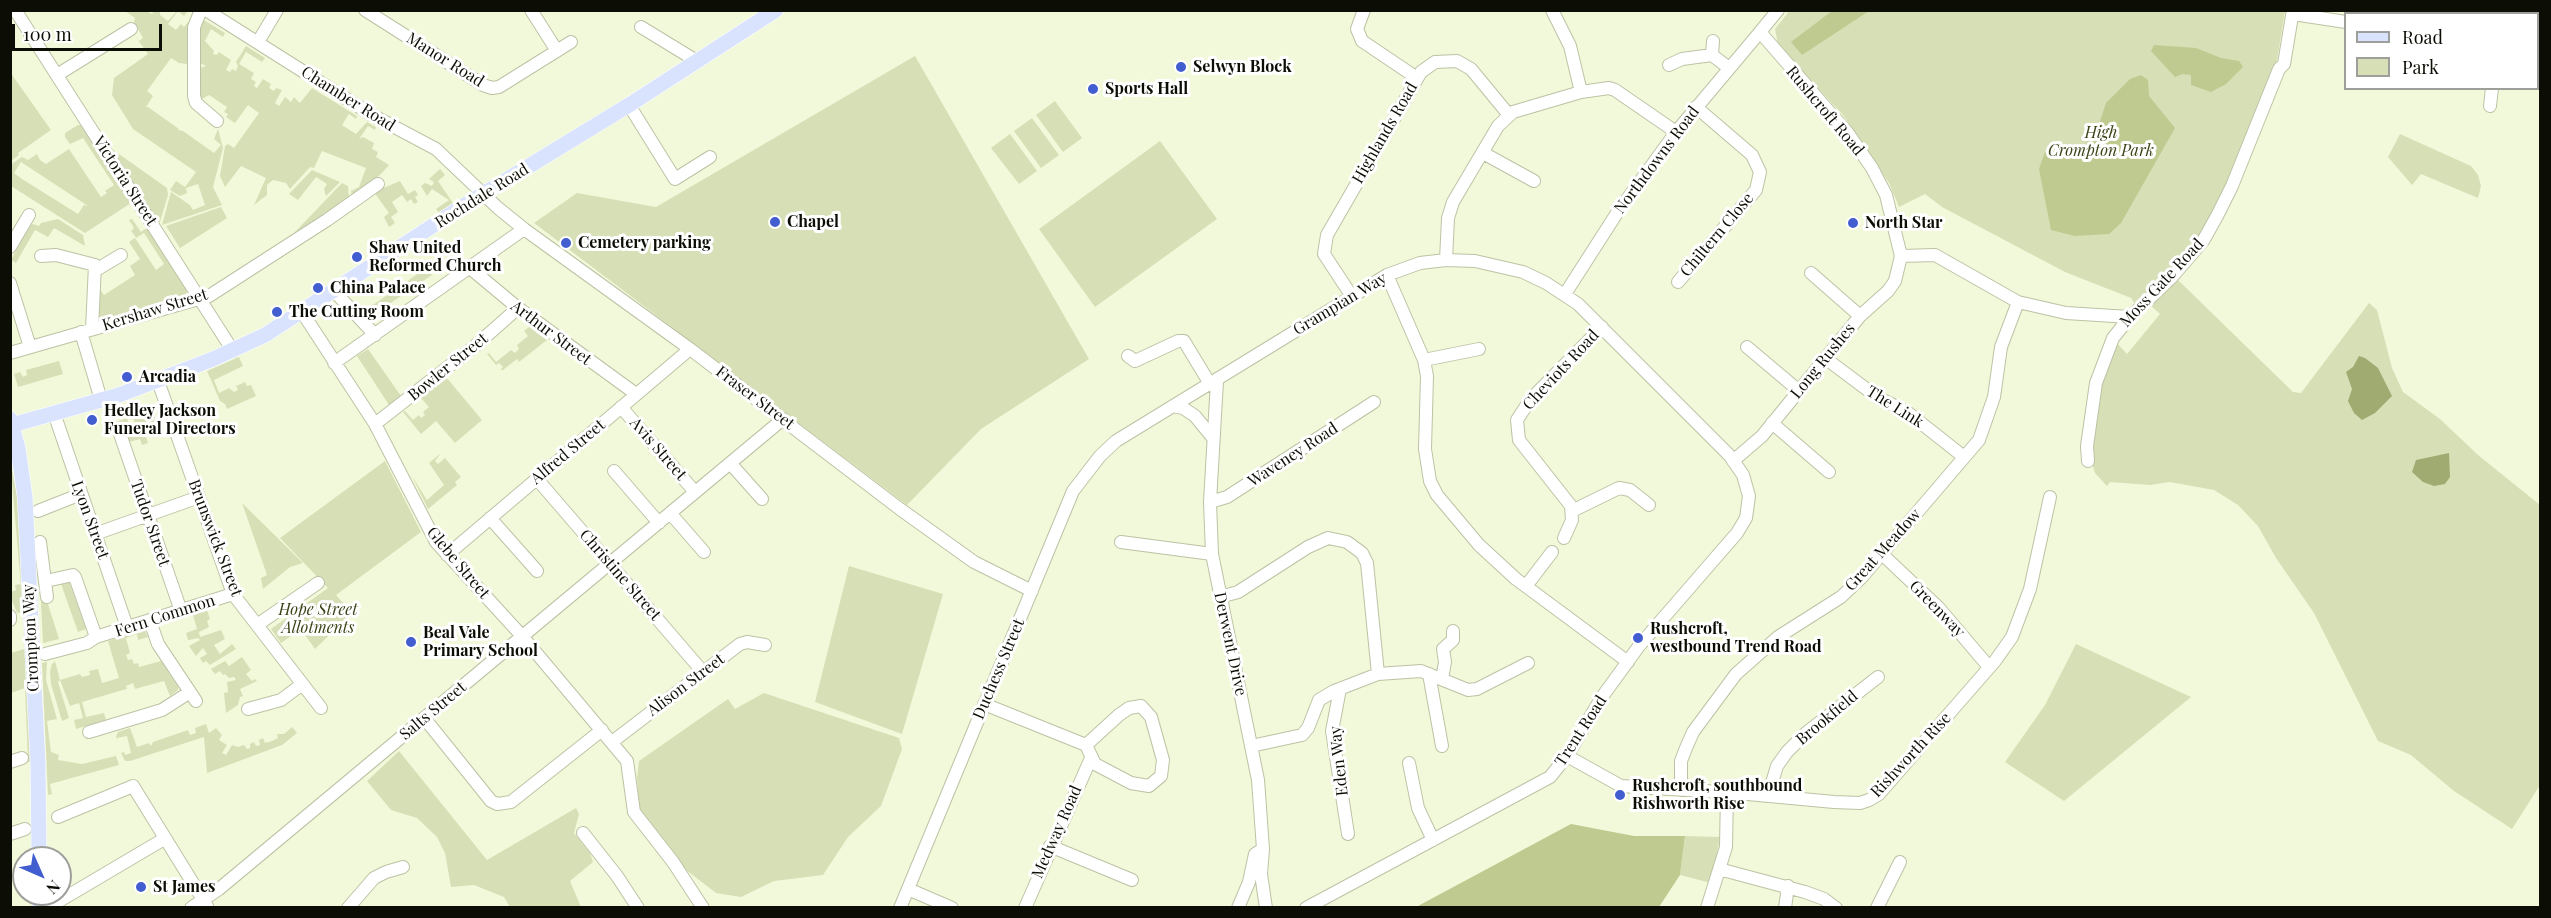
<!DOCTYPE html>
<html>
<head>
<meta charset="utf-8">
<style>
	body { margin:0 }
	#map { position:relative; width:2551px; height:918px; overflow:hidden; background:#f2f9da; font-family:"Playfair Display",serif }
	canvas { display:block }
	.frame { position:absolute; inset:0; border:12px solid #0c0e05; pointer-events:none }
	.legend { position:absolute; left:2344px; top:12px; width:195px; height:78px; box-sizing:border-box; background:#fff; border:2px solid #9e9f9b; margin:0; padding:8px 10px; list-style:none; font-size:18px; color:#0c0e05 }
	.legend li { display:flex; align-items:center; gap:12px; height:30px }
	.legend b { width:30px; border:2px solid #9e9f9b }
	.north { position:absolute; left:12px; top:846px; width:60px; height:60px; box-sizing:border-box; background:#fff; border:2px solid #9e9f9b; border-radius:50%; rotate:135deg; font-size:16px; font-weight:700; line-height:24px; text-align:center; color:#0c0e05 }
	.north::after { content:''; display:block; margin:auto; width:21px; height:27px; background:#415dd0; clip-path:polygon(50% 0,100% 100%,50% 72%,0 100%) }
	.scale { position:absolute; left:12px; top:24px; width:150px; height:27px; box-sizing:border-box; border:3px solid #0c0e05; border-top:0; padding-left:8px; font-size:18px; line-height:21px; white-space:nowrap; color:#0c0e05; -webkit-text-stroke:4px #fff; paint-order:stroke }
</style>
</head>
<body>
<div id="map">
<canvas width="2551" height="918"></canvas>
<div class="frame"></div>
<ul class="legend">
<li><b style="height:8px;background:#d9e3fe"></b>Road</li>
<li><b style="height:16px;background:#d7dfb6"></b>Park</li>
</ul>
<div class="north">N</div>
<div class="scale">100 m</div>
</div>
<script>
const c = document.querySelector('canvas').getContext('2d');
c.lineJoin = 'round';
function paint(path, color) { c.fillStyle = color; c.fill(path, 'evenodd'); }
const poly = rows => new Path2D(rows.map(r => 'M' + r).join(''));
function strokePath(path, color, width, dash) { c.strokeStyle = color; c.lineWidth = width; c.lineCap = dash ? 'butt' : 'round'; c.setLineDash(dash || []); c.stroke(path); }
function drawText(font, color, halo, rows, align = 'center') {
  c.font = font + ' "Playfair Display",serif'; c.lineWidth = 6; c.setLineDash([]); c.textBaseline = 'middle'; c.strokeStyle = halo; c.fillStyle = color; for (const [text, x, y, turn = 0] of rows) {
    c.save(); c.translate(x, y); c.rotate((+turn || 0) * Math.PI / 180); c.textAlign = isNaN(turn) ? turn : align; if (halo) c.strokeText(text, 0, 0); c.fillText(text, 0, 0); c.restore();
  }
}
const green = poly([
	[1790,10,2285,11,2277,60,2224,193,2199,237,2160,282,2135,304,2131,298,2065,272,1942,207,1925,194,1899,207,1889,183,1843,115,1778,45,1775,29],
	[125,11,147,11,152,14,154,11,160,11,160,15,168,21,177,11,188,11,184,16,178,11,168,24,176,30,181,24,184,27,190,20,187,64,179,63,171,58,147,91,153,96,146,107,148,107,179,129,178,130,183,131,214,153,221,145,214,139,218,129,223,148,213,187,222,205,162,225,171,192,190,205,193,210,205,205,198,184,186,188,187,193,180,196,170,190,176,181,185,187,196,172,133,129,112,95,114,78,148,54,135,36,139,41,143,38,134,22,135,18],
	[202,19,225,33,223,37,211,29,205,41,214,51,213,54,217,55,219,52,231,60,226,70,230,72,232,69,236,71,238,66,236,62,246,46,265,58,262,62,246,52,239,64,254,73,251,79,256,82,254,86,257,88,263,79,271,84,269,88,274,91,276,88,282,90,275,103,279,106,285,97,291,102,294,97,300,103,312,88,357,116,356,119,349,114,342,125,356,134,367,122,376,127,375,130,368,126,359,139,363,137,374,143,372,149,378,152,376,157,389,165,380,175,352,197,351,191,359,187,366,168,322,151,314,168,310,167,290,189,286,183,273,180,267,185,267,195,254,205,266,178,241,166,225,187,220,176,225,146,228,144,234,148,259,113,248,105,235,123,226,117,228,114,224,112,227,107,209,95,202,99,200,98,197,69,206,66,202,64,198,65,199,21],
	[915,56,1089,359,981,429,907,505,534,223,577,193,656,207],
	[10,72,51,130,18,153,19,155,11,161],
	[1055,101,1082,138,1063,152,1036,115],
	[1032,118,1059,155,1041,168,1014,131],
	[78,125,82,125,129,197,127,198,131,203,85,233,11,186,10,165,22,157,28,160,37,154,40,160,46,164,69,149,101,197,107,193,105,191,114,185,83,138,70,144,65,137,65,133],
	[21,162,88,206,84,205,78,214,22,179,14,173],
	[1010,134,1037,171,1019,184,991,148],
	[2400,134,2471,166,2478,175,2481,186,2478,198,2421,174,2412,185,2388,157],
	[1160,141,1217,219,1095,307,1039,229],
	[109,147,167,188,168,195,159,225],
	[440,169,445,175,438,181,453,203,439,213,436,209,449,200,432,189,427,196,421,186,425,183,432,186,434,182,429,179],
	[312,170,340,182,326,196,324,189,327,184,316,177,298,200,289,194],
	[400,181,408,194,415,190,418,195,415,197,418,202,414,204,411,199,407,202,402,195,392,202,398,212,391,217,395,223,389,227,384,217,389,213,374,192],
	[342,183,348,186,349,198,294,233],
	[221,207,227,218,180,248,166,226],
	[58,219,83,235,85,246,54,228,48,237,35,230,16,263,11,260,29,226,33,224,39,226,41,223],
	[132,219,141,232,148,227,187,290,186,294,96,322,98,287,104,295,135,275,130,266,140,259,129,242,135,238,156,270,164,264,144,233,136,238,135,236,131,231,134,228,129,220],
	[426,268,432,275,373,315,370,307],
	[2177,279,2293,392,2301,393,2369,303,2377,310,2392,368,2403,392,2440,419,2478,455,2540,505,2540,785,2512,829,2454,791,2411,755,2378,741,2314,613,2276,558,2258,526,2238,505,2214,490,2170,482,2150,485,2110,482,2107,486,2095,473,2090,458,2091,437,2103,380,2116,342,2127,354,2160,314,2149,304],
	[529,327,547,340,519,362,517,359,503,370,500,370,503,367,499,363,496,365,487,354,489,353,496,362,511,350,515,353,519,349,517,345,528,336,524,331],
	[368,349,401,396,389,405,357,356],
	[239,357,243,366,214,380,219,393,229,388,234,392,238,390,236,386,245,382,247,386,251,385,256,396,227,409,225,404,220,401,207,371],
	[59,361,63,374,18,387,14,374,20,372,23,377,27,375,26,370],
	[446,377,482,420,455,443,436,421,421,434,403,412,405,411,413,420,419,415,421,418,425,415,423,412,429,407,421,398],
	[152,409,156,420,164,417,165,421,143,427,148,443,142,445,140,439,129,442,125,431,115,434,107,425,127,418,130,428,136,427,133,416],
	[441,453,435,461,438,464,445,458,461,477,455,482,457,485,428,509,412,476,427,500,444,485,429,463],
	[10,460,20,509,32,761,28,762,25,688,11,693,11,653,24,649,23,612,17,613,11,598,11,592,16,590,15,585,20,584,21,586],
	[385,461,421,532,336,595,352,613,315,649,301,629,281,643,271,629,328,588,280,538],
	[242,503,303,563,290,567,263,589,261,578,267,575],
	[849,566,943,594,902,734,815,702],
	[69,581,86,629,78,632,61,584],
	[47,601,59,639,43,643,41,602],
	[207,610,210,619,207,621,209,627,199,632,200,637,221,630,225,639,214,645,220,654,232,644,236,649,210,665,206,661,203,663,200,658,207,654,203,648,196,656,189,646,200,640,198,638,175,643,188,640,186,633,197,629,193,615],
	[139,631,145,631,148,637,138,640,137,634,126,638,130,653,126,655,128,660,132,659,134,664,138,663,139,667,161,661,178,687,178,690,170,696,164,681,135,689,133,683,126,686,127,689,123,690,82,702,86,717,104,713,106,720,76,729,74,720,83,718,79,703,70,706,60,680,58,682,69,718,62,721,51,684,50,672,52,664,55,661,60,680,80,674,82,677,90,675,89,671,98,669,102,683,119,678,108,641],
	[2076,644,2191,697,2064,801,2005,762,2045,705],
	[242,657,251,670,246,674,252,681,255,679,257,681,240,689,243,696,240,697,238,705,226,713,224,693,228,692,227,682,236,680,234,677,229,678,225,674,223,675,220,671,215,674,211,669,225,661,229,666],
	[47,662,46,680,57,719,47,721,51,752,59,755,58,760,82,764,116,756,119,765,50,784,52,794,48,795,42,663],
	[764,693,899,738,902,749,881,806,848,837,823,875,774,881,741,897,716,893,681,866,640,816,637,778,639,761,728,699,735,709],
	[206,724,209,733,216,728,222,735,219,740,227,745,222,753,226,755,232,745,238,747,244,745,247,749,250,748,250,744,254,742,256,746,260,745,259,740,263,738,265,743,272,741,278,738,277,734,284,734,292,727,297,733,282,745,207,773,204,737,130,761,125,761,121,753,124,752,125,755,131,753,127,736,117,738,118,741,116,737,118,732,130,728,137,747,149,743,151,746,153,742,188,730,190,735,196,733,195,728],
	[399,751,487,860,576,808,579,814,574,833,590,853,593,862,570,881,581,907,510,907,504,897,474,885,451,887,445,853,437,837,417,818,391,810,367,781],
	[1685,836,1720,837,1711,883,1680,875]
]);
const forest = poly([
	[1832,11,1869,11,1802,55,1791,42],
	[2154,45,2196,48,2221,58,2239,61,2243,67,2226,84,2211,92,2191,85,2191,75,2183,74,2175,77,2151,51],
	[2141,75,2148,80,2149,96,2175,128,2121,223,2109,234,2075,236,2051,230,2039,169,2045,152,2085,145,2099,124,2106,103,2130,79],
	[1571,824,1634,836,1685,836,1680,875,1659,907,1416,907]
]);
const water = poly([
	[2359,356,2365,358,2378,368,2392,396,2375,413,2362,420,2354,413,2348,401,2352,389,2346,372,2353,367],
	[2449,453,2450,477,2445,484,2434,486,2423,482,2412,472,2416,460]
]);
const minor = poly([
	[201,10,194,27,194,96,196,103,217,121],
	[206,10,372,115,436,149,498,208,524,229,690,349,900,509,974,562,1032,591],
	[365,10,483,85,492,88,499,87,571,42],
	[531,10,557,51],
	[1364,10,1357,29,1362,41,1417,78],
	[1552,10,1570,46,1581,92],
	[17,13,233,351],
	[2293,14,2346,22],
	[641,27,695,60],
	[258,42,277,10],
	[2538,48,2540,48],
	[1712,55,1713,41],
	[1669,65,1682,59,1712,55,1729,68],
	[57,75,131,29],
	[629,105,675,179,710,157],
	[2490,106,2492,88],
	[1483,153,1534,181],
	[10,247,29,215],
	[41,256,56,255,95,265,92,329],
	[1901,256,1935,255,2018,302,2066,313,2130,317],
	[1446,260,1448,218,1453,202,1498,126,1513,112,1581,92,1609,88,1615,90,1676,132],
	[470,268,518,308,636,394],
	[96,270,121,255],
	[1811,273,1860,316],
	[1387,275,1424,360,1427,376,1425,449,1430,481,1437,495,1479,545,1516,579,1628,662],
	[1678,282,1756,190,1760,172,1752,155,1696,107],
	[10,283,30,347],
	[335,292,375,335],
	[1565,294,1617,213,1676,132,1760,32],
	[1351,295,1324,254,1327,235,1421,72,1435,62,1457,61,1471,69,1509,115],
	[302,312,375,424,436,542,522,636,627,761,634,812,673,862,703,908],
	[81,332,101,400],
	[1747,347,1798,390],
	[10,353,209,296,327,220,378,184],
	[1128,356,1135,361,1178,341,1184,341,1210,384],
	[1825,358,1877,397,1907,412,1964,457],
	[1424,360,1479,349],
	[334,363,524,229],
	[158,381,233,594,321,708],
	[1217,381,1210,502,1212,554,1258,780,1263,849,1261,874,1266,908],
	[1173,406,1183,408,1195,416,1213,438],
	[621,407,695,492],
	[54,413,127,627],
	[1772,423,1829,472],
	[375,424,475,346,518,308],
	[120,434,181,611],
	[1733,461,1762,436,1860,316,1888,291,1895,281,1901,256,1886,195,1872,168,1847,132,1760,32,1778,10],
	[2088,461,2087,446,2096,383,2113,338,2130,317,2171,278,2203,241,2217,216,2232,186,2279,69,2284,64,2293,10],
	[730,463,762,499],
	[614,471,659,523],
	[537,479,703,672],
	[1210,502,1227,497,1374,402],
	[38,511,81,494],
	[1572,511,1619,488,1630,490,1649,505],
	[670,513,704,552],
	[490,518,537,571],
	[95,534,199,497],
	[1564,538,1572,520,1571,506,1519,440,1517,420,1530,400,1602,327],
	[40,542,47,597],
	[1121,542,1212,554],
	[1882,554,1938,607,1989,667],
	[447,555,690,349],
	[46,581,73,575,75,577,96,637,233,594],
	[1526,586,1552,552],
	[1220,597,1238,592,1308,547,1328,538,1347,542,1362,553,1367,563,1378,674],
	[10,616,10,620],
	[150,621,158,644,196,701],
	[257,625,318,583],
	[45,654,87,643,96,637],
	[1429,674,1442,746],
	[1442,679,1445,662,1443,649,1453,640,1453,631],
	[1340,689,1332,731,1348,834],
	[984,704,1086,745],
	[1141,706,1151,717,1163,760,1161,776,1149,786,1131,783,1095,764,1086,745,1119,715,1129,708,1141,706],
	[248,709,281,700,301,685],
	[425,719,491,801,497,804,511,802,602,730],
	[89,732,162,710,190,692],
	[612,742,740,644,747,642,765,645],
	[1251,746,1302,735,1308,728,1319,700,1334,691,1378,674,1421,671,1468,690,1477,689,1528,663],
	[1567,756,1621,786,1737,793,1834,802,1860,803,1869,800,1879,794,1995,661,2012,637,2030,589,2050,497],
	[10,762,22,758],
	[1409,763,1418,808,1433,840],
	[1681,790,1681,761,1686,748,1693,732,1736,674,1778,637,1841,597,1861,578,1979,440,1994,397,2001,347,2018,302],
	[1768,796,1777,766,1787,752,1806,733,1878,677],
	[58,817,133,786,207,906],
	[583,833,617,876,638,908],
	[10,834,25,829],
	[1050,846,1132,880],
	[1719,869,1805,892,1824,899,1836,908],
	[908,889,952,908],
	[54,904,164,839],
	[191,908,219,889,783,419],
	[348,908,374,878,386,872,403,867],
	[900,908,1073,491,1100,456,1116,441,1387,275,1420,263,1446,260,1475,261,1523,272,1546,283,1578,304,1730,456,1743,475,1749,496,1746,518,1737,533,1639,646,1602,697,1567,756,1550,777,1306,908],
	[1025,908,1091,758],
	[1238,908,1249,882,1255,854,1263,849],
	[1707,908,1726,847,1727,792],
	[1785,908,1788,886],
	[1877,908,1900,862]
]);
const major = poly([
	[10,419,18,448,25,497,38,764,39,858],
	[12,425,119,395,213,359,265,335,457,210,629,105,776,10],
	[40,894,40,908]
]);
const markers = [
	[1181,67,6,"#415dd0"],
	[1093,89,6,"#415dd0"],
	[775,222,6,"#415dd0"],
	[1853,223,6,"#415dd0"],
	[566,243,6,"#415dd0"],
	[357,257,6,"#415dd0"],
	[318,288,6,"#415dd0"],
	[277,312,6,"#415dd0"],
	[127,377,6,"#415dd0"],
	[92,420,6,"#415dd0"],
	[1638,638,6,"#415dd0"],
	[411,642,6,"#415dd0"],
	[1620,795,6,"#415dd0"],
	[141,887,6,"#415dd0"]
];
const streetNames = [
	["Manor Road",445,60,32],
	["Chamber Road",348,99,32],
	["Rushcroft Road",1825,111,50],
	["Highlands Road",1385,133,-60],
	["Northdowns Road",1657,160,-53],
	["Victoria Street",125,181,57],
	["Rochdale Road",482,196,-32],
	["Chiltern Close",1717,235,-50],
	["Moss Gate Road",2162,283,-47],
	["Grampian Way",1340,304,-31],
	["Kershaw Street",155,310,-17],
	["Arthur Street",551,333,37],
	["Long Rushes",1823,361,-51],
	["Bowler Street",448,367,-39],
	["Cheviots Road",1561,370,-47],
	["Fraser Street",755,398,37],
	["The Link",1895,407,32],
	["Avis Street",658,449,49],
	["Alfred Street",568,452,-40],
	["Waveney Road",1293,455,-33],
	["Lyon Street",90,520,70],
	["Tudor Street",150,523,71],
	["Brunswick Street",215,538,69],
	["Great Meadow",1883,550,-48],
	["Glebe Street",458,563,50],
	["Christine Street",620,575,49],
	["Greenway",1937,609,46],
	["Fern Common",165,616,-18],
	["Crompton Way",31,638,-93],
	["Derwent Drive",1230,644,78],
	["Duchess Street",999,669,-67],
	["Alison Street",686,685,-37],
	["Salts Street",433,711,-40],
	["Brookfield",1827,718,-40],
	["Trent Road",1581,731,-57],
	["Rishworth Rise",1911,755,-47],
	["Eden Way",1339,761,-96],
	["Medway Road",1057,832,-66]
];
const poiNames = [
	["Selwyn Block",1193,67],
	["Sports Hall",1105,89],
	["Chapel",787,222],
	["North Star",1865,223],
	["Cemetery parking",578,243],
	["Shaw United",369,248],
	["Reformed Church",369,266],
	["China Palace",330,288],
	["The Cutting Room",289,312],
	["Arcadia",139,377],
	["Hedley Jackson",104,411],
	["Funeral Directors",104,429],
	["Rushcroft,",1650,629],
	["westbound Trend Road",1650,647],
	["Beal Vale",423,633],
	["Primary School",423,651],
	["Rushcroft, southbound",1632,786],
	["Rishworth Rise",1632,804],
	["St James",153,887]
];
const parkNames = [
	["High",2101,133],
	["Crompton Park",2101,151],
	["Hope Street",318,610],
	["Allotments",318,628]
];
paint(green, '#d7dfb6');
paint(forest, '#bfca90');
paint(water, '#a0ab71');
strokePath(minor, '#bcc3a5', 14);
strokePath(major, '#fff', 16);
strokePath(minor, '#fff', 12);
strokePath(major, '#d9e3fe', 15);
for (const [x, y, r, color] of markers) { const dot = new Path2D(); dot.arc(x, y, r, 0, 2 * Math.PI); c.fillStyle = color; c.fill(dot); strokePath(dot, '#fff', 2); }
drawText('16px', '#0c0e05', '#fff', streetNames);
drawText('bold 16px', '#0c0e05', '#fff', poiNames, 'left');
drawText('italic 16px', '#3b4216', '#fff', parkNames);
</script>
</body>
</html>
